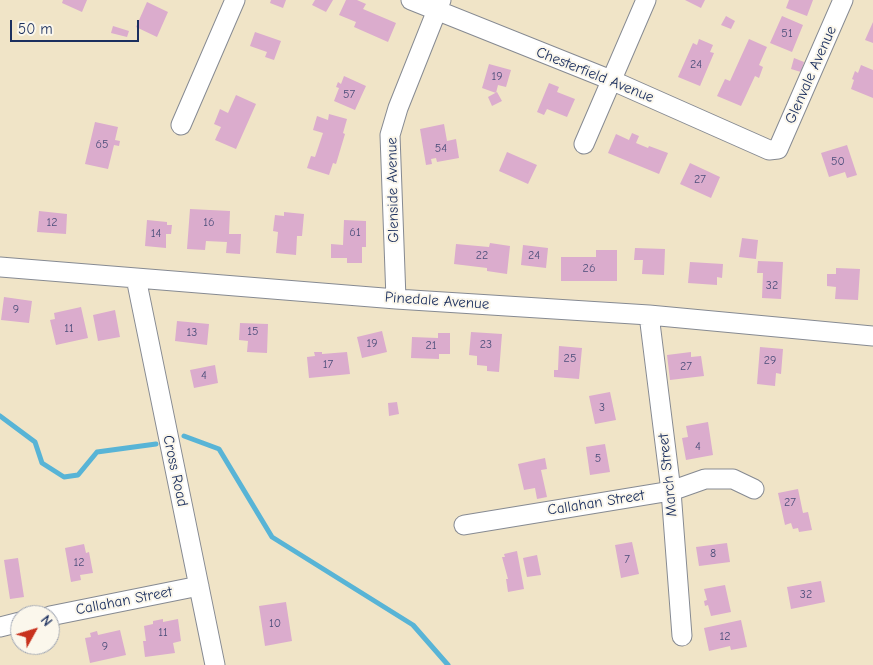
<!DOCTYPE html>
<html>
<head>
<meta charset="utf-8">
<style>
	body { margin:0 }
	#map { position:relative; width:873px; height:665px; overflow:hidden; background:#f0e4c7; font-family:"Comic Neue",sans-serif }
	canvas { display:block }
	.north { position:absolute; left:10px; top:605px; width:50px; height:50px; box-sizing:border-box; background:#fbf7ec; border:1px solid #a1a7b3; border-radius:50%; rotate:51deg; font-size:14px; font-weight:700; line-height:20px; text-align:center; color:#1b2f5e }
	.north::after { content:''; display:block; margin:auto; width:18px; height:22px; background:#c8321e; clip-path:polygon(50% 0,100% 100%,50% 72%,0 100%) }
	.scale { position:absolute; left:10px; top:20px; width:129px; height:22px; box-sizing:border-box; border:2px solid #1b2f5e; border-top:0; padding-left:6px; font-size:15px; line-height:18px; white-space:nowrap; color:#1b2f5e; -webkit-text-stroke:4px #fbf7ec; paint-order:stroke }
</style>
</head>
<body>
<div id="map">
<canvas width="873" height="665"></canvas>
<div class="north">N</div>
<div class="scale">50 m</div>
</div>
<script>
const c = document.querySelector('canvas').getContext('2d');
c.lineJoin = 'round';
const poly = rows => new Path2D(rows.map(r => 'M' + r).join(''));
function strokePath(path, color, width, dash) { c.strokeStyle = color; c.lineWidth = width; c.lineCap = dash ? 'butt' : 'round'; c.setLineDash(dash || []); c.stroke(path); }
function paint(path, color) { c.fillStyle = color; c.fill(path, 'evenodd'); }
function drawText(font, color, halo, rows, align = 'center') {
  c.font = font + ' "Comic Neue",sans-serif'; c.lineWidth = 4; c.setLineDash([]); c.textBaseline = 'middle'; c.strokeStyle = halo; c.fillStyle = color; for (const [text, x, y, turn = 0] of rows) {
    c.save(); c.translate(x, y); c.rotate((+turn || 0) * Math.PI / 180); c.textAlign = isNaN(turn) ? turn : align; if (halo) c.strokeText(text, 0, 0); c.fillText(text, 0, 0); c.restore();
  }
}
const stream = poly([
	[0,416,35,442,42,463,64,477,78,475,97,452,156,444],
	[184,436,219,449,272,537,413,625,448,665]
]);
const building = poly([
	[63,0,87,0,82,12,62,3],
	[271,0,286,0,283,8,270,3],
	[315,0,333,0,326,12,312,5],
	[346,0,357,0,366,4,363,9,396,23,388,42,354,27,356,22,339,15],
	[685,0,705,0,701,8],
	[789,0,813,0,807,16,786,8],
	[147,2,168,12,157,37,136,27],
	[726,16,735,21,731,29,721,25],
	[782,16,803,25,792,52,770,43],
	[873,22,873,43,865,40],
	[113,26,129,31,127,37,111,33],
	[255,32,281,41,274,60,265,57,267,52,250,46],
	[699,39,713,45,710,52,714,53,700,86,678,77,693,43,697,45],
	[749,39,767,47,759,65,763,67,759,78,755,76,741,106,717,96,725,79,730,81],
	[794,58,804,62,801,72,791,69],
	[489,64,511,70,506,87,498,85,496,93,482,88],
	[861,65,873,70,873,98,851,89,854,80,852,79,855,71,858,73],
	[344,76,366,86,355,110,334,101,339,88,336,87,338,82,341,84],
	[549,83,559,87,557,92,575,99,567,117,547,109,544,115,537,112],
	[497,92,502,101,492,106,488,97],
	[236,95,256,104,236,149,215,140,221,127,214,124,220,109,228,113],
	[329,114,347,119,343,133,345,134,336,164,333,163,329,175,307,168,311,156,315,157,323,133,313,130,317,116,328,120],
	[95,122,118,127,115,140,120,141,119,146,114,145,108,169,85,164],
	[444,124,447,141,456,139,459,158,437,162,436,158,431,159,432,164,426,165,420,129],
	[632,133,639,136,636,143,648,148,649,146,668,153,659,174,608,153,616,134,629,140],
	[847,145,857,175,847,178,845,172,829,177,821,153],
	[507,152,537,165,528,184,499,171],
	[690,163,720,177,711,198,680,184],
	[190,209,230,211,229,234,241,234,240,254,226,253,227,242,206,241,205,250,187,249],
	[39,211,67,214,66,234,37,232],
	[284,212,304,214,302,236,297,236,296,255,276,253,278,232,273,231,275,215,284,216],
	[147,220,167,222,167,225,172,225,171,234,166,234,166,248,145,246],
	[344,220,366,221,366,247,362,247,362,263,347,263,347,258,331,258,331,244,343,245],
	[742,238,758,240,756,259,739,257],
	[490,243,510,246,507,274,487,271,487,268,454,264,456,244,489,247],
	[523,245,548,248,546,268,521,265],
	[635,248,665,249,664,275,642,274,643,260,634,260],
	[596,250,617,250,617,281,561,281,561,257,596,257],
	[758,261,783,262,781,299,762,298,763,273,757,273],
	[690,262,723,264,722,278,717,277,717,285,688,283],
	[836,268,860,269,858,300,835,299,836,287,827,286,827,274,836,274],
	[4,297,32,301,29,323,1,320],
	[81,307,88,338,56,345,50,320,55,319,54,313],
	[115,310,120,337,98,341,93,315],
	[177,321,209,324,207,345,175,341],
	[240,323,268,324,267,353,247,352,248,341,239,340],
	[382,331,387,352,362,358,357,337],
	[471,332,502,334,499,372,487,371,487,366,477,365,477,356,469,355],
	[438,333,450,333,450,354,439,354,439,359,411,358,412,337,438,338],
	[559,346,582,348,579,379,554,377,554,370,558,370],
	[760,347,783,349,781,374,776,373,775,386,757,384],
	[314,352,322,352,322,354,347,352,350,374,309,378,307,357,315,356],
	[691,352,691,357,701,356,704,376,670,380,667,355],
	[215,365,218,383,194,388,190,370],
	[610,392,616,420,595,424,589,396],
	[397,402,399,414,389,416,388,403],
	[708,422,713,455,686,460,682,438,688,437,686,426],
	[605,444,610,472,590,475,586,447],
	[545,458,547,469,541,470,547,497,537,499,535,488,524,490,518,464],
	[798,489,803,513,808,512,812,530,799,532,798,528,793,529,791,523,785,525,778,493],
	[632,542,639,574,621,578,615,545],
	[727,543,730,562,699,566,696,547],
	[84,544,86,553,89,552,93,573,80,575,81,580,71,582,65,548],
	[517,551,524,589,508,592,506,579,508,579,502,557,505,557,504,554],
	[537,555,541,575,527,577,523,558],
	[18,558,24,597,10,599,4,560],
	[821,581,825,602,791,609,787,587],
	[725,585,731,612,711,616,708,605,705,606,704,601,707,600,704,589],
	[286,602,292,641,265,646,259,606],
	[163,619,163,622,178,619,181,641,173,643,175,653,145,657,143,641,146,641,144,626,153,624,153,621],
	[741,620,747,647,731,650,730,646,709,651,704,628],
	[120,630,126,655,90,663,85,638,91,637,90,633,97,631,98,635]
]);
const street = poly([
	[411,0,611,80,769,150,778,149,843,0],
	[181,125,235,0],
	[584,144,646,0],
	[0,267,396,299,649,315,873,336],
	[136,278,215,665],
	[396,299,390,135,398,108,441,0],
	[649,315,671,491,682,636],
	[464,525,671,491,705,479,733,479,754,489],
	[50,616,199,586],
	[0,627,20,622]
]);
const numberNames = [
	["51",787,34],
	["24",696,65],
	["19",497,77],
	["57",349,95],
	["65",102,145],
	["54",441,149],
	["50",838,162],
	["27",700,180],
	["12",52,223],
	["16",209,223],
	["61",355,233],
	["14",156,234],
	["22",482,256],
	["24",534,256],
	["26",589,269],
	["32",772,286],
	["9",16,310],
	["11",69,329],
	["15",253,332],
	["13",192,333],
	["19",372,344],
	["23",486,345],
	["21",431,346],
	["25",570,359],
	["29",770,361],
	["17",328,365],
	["27",686,367],
	["4",204,376],
	["3",602,408],
	["4",698,447],
	["5",598,459],
	["27",790,503],
	["8",713,554],
	["7",627,560],
	["12",79,563],
	["32",806,595],
	["10",275,624],
	["11",163,633],
	["12",725,637],
	["9",105,647]
];
const streetNames = [
	["Chesterfield Avenue",595,75,22],
	["Glenvale Avenue",811,75,-66],
	["Glenside Avenue",393,190,-91],
	["Pinedale Avenue",437,301,4],
	["Cross Road",175,471,78],
	["March Street",668,475,-96],
	["Callahan Street",596,503,-9],
	["Callahan Street",124,601,-11]
];
strokePath(stream, '#58b4d6', 5);
paint(building, '#dbaccd');
strokePath(street, '#868a92', 21);
strokePath(street, '#fff', 19);
drawText('12px', '#4b4e7a', null, numberNames);
drawText('15px', '#1b2f5e', '#fbf7ec', streetNames);
</script>
</body>
</html>
